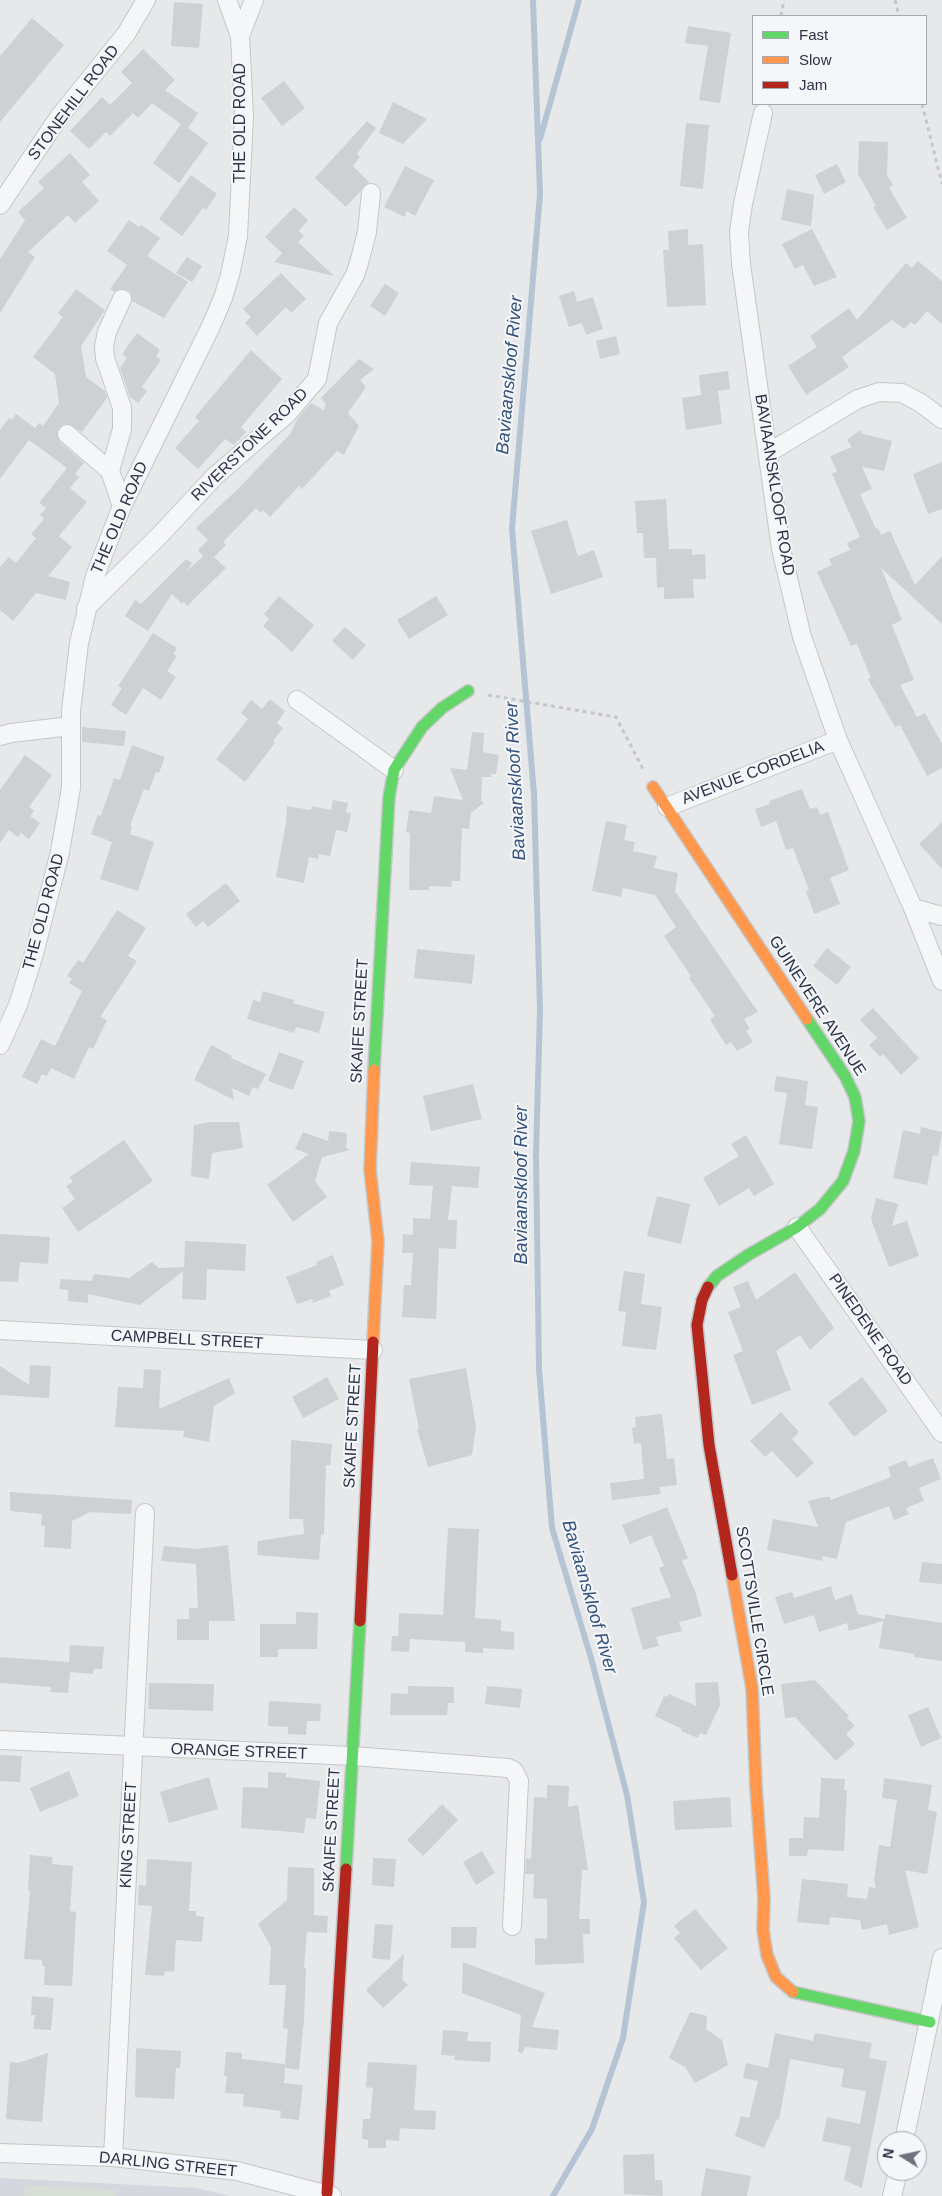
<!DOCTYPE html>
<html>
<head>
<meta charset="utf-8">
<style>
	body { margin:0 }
	#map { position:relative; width:942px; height:2196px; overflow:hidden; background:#e6e8ea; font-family:Arial,sans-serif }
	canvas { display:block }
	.legend { position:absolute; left:752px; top:15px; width:175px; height:90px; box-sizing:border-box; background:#f4f6f9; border:1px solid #a4a8b1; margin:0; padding:6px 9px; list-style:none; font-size:15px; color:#2b3445 }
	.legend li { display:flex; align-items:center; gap:10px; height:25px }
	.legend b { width:25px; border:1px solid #a4a8b1 }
	.north { position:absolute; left:877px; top:2131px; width:50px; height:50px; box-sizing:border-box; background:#f4f6f9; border:1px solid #a4a8b1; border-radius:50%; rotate:280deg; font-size:14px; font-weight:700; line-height:20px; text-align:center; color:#2b3445 }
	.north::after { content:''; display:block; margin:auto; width:18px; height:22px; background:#6c737f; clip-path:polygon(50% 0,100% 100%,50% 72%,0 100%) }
</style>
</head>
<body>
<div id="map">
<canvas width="942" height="2196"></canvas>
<ul class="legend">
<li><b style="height:6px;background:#63d668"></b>Fast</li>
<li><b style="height:6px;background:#ff974d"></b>Slow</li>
<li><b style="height:6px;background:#b3261e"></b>Jam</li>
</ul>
<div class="north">N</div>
</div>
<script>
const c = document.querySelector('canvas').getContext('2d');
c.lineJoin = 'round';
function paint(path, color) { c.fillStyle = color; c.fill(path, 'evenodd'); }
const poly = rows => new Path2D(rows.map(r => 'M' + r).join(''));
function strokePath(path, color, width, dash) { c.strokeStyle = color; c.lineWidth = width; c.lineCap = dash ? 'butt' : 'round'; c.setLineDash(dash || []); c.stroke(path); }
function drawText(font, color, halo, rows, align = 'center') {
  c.font = font + ' Arial,sans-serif'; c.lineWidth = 4; c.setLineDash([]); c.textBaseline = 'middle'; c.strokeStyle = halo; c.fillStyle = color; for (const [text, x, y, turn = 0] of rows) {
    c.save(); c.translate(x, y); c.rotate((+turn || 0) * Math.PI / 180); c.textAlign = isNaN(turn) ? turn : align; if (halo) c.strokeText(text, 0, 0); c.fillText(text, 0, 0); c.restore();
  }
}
const built = poly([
	[0,2178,196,2188,230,2196,0,2196]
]);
const green = poly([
	[25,2185,117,2190,116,2196,24,2196]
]);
const stream = poly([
	[533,0,540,194,512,529,534,794,540,1010,536,1154,539,1369,552,1528,591,1658,627,1795,644,1902,623,2038,592,2129,553,2196],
	[540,139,579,0]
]);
const building = poly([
	[174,2,203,4,199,48,171,46],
	[32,18,64,45,0,122,0,56],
	[688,26,731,33,720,103,699,100,708,46,685,43],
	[143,49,175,80,165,90,198,113,188,128,208,143,179,183,153,163,181,124,152,103,138,118,133,113,110,136,106,132,89,149,70,131,102,97,110,105,132,83,121,72],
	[284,81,305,108,282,126,261,98],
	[393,102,427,119,403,144,379,133],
	[367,121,376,128,357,154,360,157,353,166,369,182,346,207,315,178],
	[686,123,709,125,703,189,680,186],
	[859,141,888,142,887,175,893,185,889,188,907,218,887,230,873,207,876,206,858,174],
	[70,153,90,175,82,182,99,201,75,223,68,215,28,252,35,257,0,313,0,259,25,220,18,212,44,188,38,182],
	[837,164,846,182,824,194,815,175],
	[405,166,434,180,415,216,406,211,405,217,384,207],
	[191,175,217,194,206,210,203,208,182,236,159,219],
	[787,189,814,195,811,226,781,220],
	[294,207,308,220,299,231,304,236,298,242,334,276,274,262,282,253,265,237],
	[129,220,139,227,141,225,160,238,147,256,188,282,164,318,132,301,131,293,127,290,120,289,115,292,110,289,127,265,107,251],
	[688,229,688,245,703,244,706,305,667,307,663,250,669,250,668,231],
	[812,229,837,277,814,286,803,265,795,269,782,244],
	[187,257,202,266,192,282,176,273],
	[918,261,942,281,942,324,927,311,915,325,911,322,904,329,892,320,842,357,849,367,806,395,788,366,817,347,810,336,849,308,857,320,906,263,912,268],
	[281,273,306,299,291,313,286,307,257,336,245,323,251,317,243,309],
	[385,284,399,293,385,316,370,306],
	[76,289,105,310,81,346,86,377,105,391,107,398,82,432,68,424,63,424,57,432,60,442,84,463,75,474,79,477,70,488,87,502,59,536,72,547,48,576,70,582,66,600,36,593,13,621,0,610,0,567,9,557,16,563,36,538,31,534,44,519,40,515,46,508,39,503,67,468,29,440,0,479,0,430,9,418,12,420,16,414,35,428,39,423,43,426,59,403,55,374,33,357,63,317,58,313],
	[574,291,577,302,593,297,603,329,586,335,582,323,569,327,559,296],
	[137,333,160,350,156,356,161,360,142,387,147,391,138,403,130,397,120,368,127,358,122,354],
	[616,336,620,354,600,359,596,341],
	[251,350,282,379,241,427,246,432,234,445,225,439,198,469,175,448,199,421,195,417],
	[359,359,374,369,360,380,366,387,348,413,359,426,344,455,337,451,302,489,299,486,270,517,263,510,261,513,256,508,223,542,226,545,214,557,226,568,187,606,184,602,182,604,172,594,148,631,125,616,135,600,141,604,186,559,192,563,187,571,203,556,198,550,208,540,196,528,239,488,290,434,298,418,311,403,324,410,326,404,321,398],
	[728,371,730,389,718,391,722,424,686,430,682,398,701,395,699,375],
	[860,430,863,434,892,441,884,471,862,467,872,489,860,494,876,529,878,528,881,535,890,531,915,585,942,556,942,624,881,568,902,620,892,625,914,680,900,685,917,717,925,713,942,744,942,768,927,776,900,725,895,727,868,679,871,678,857,644,851,646,817,572,832,565,829,559,850,550,847,543,860,537,832,474,837,471,830,456,852,447,847,440],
	[942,462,942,509,928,514,913,474],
	[666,499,669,549,692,549,692,555,705,554,706,579,693,579,694,598,664,599,664,587,657,588,656,558,644,558,643,533,637,533,635,501],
	[567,520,578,556,594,550,603,577,551,594,531,531],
	[279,596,314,625,292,652,263,626,269,619,264,614],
	[436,596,448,615,409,639,397,620],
	[345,627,366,645,353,660,332,641],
	[153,633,177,648,173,654,177,656,167,671,176,677,161,700,143,688,126,715,111,705,122,688,118,686],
	[270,699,285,711,277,723,283,728,273,741,275,743,245,782,216,759,248,719,241,713,251,700,262,709],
	[82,727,126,731,124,746,82,742],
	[472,732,484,733,483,752,499,755,496,774,491,774,491,777,482,777,481,802,485,802,471,813,469,829,462,828,460,881,452,881,451,887,429,886,429,890,409,890,410,833,406,832,409,810,431,813,434,796,463,800,450,768,467,770],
	[132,745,165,757,159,773,156,772,149,791,144,789,130,826,132,827,130,834,154,842,138,891,100,879,112,842,91,834,98,815,101,816,114,778,120,780],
	[25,755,52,775,29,807,34,811,30,816,40,823,29,839,21,833,18,837,9,830,0,843,0,790],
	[802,789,810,809,817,807,820,815,828,812,849,870,830,878,840,904,814,914,806,891,809,890,793,848,786,850,776,821,761,827,755,809,770,804,769,801],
	[333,800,348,803,346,812,351,814,347,832,336,830,330,856,319,854,318,859,309,857,304,883,276,877,286,823,287,806,311,810,312,806,331,810],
	[606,821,627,825,624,840,635,842,633,851,657,856,654,868,678,873,675,891,758,1012,744,1019,750,1029,746,1031,753,1042,737,1051,731,1042,726,1045,710,1020,715,1016,689,978,691,976,664,936,676,927,655,895,623,888,621,897,592,891],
	[942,822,942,869,919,844],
	[226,883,240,901,208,927,203,921,196,927,186,914],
	[117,910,146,928,128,956,137,961,100,1017,107,1020,93,1049,89,1047,74,1079,51,1068,47,1076,42,1074,37,1084,22,1077,41,1039,55,1046,82,991,69,983,72,979,67,976,78,960,83,963],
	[827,948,851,967,837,985,813,966],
	[417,949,475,955,472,984,414,978],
	[263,991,294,1000,293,1003,325,1012,319,1033,296,1027,294,1033,247,1019,253,1000,260,1002],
	[873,1008,919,1058,901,1075,883,1054,880,1057,869,1045,877,1038,860,1020],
	[211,1045,232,1056,231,1058,266,1074,258,1089,253,1087,249,1096,232,1088,234,1100,194,1080],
	[279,1052,304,1061,293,1090,268,1081],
	[776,1076,808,1081,805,1105,818,1107,812,1149,779,1144,787,1093,774,1091],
	[473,1084,482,1119,431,1131,423,1096],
	[210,1122,239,1122,243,1148,212,1153,209,1179,191,1176,194,1125],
	[921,1127,942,1132,938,1156,933,1155,927,1185,893,1178,903,1130,920,1134],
	[329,1131,347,1133,346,1148,350,1150,322,1157,315,1181,327,1197,293,1222,267,1185,309,1154,295,1149,303,1132,328,1141],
	[746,1135,774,1184,754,1196,749,1188,719,1206,703,1178,739,1156,731,1144],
	[124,1140,153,1181,78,1232,62,1208,75,1199,66,1186,73,1182,70,1177],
	[411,1162,480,1167,478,1188,452,1186,448,1220,457,1220,456,1249,439,1248,436,1319,402,1317,404,1285,411,1285,413,1253,402,1253,403,1234,413,1235,413,1218,430,1219,433,1186,409,1185],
	[657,1196,690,1204,681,1244,647,1236],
	[876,1198,898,1204,892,1226,907,1221,919,1256,889,1267,871,1219],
	[0,1234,50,1237,48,1264,20,1262,18,1282,0,1281],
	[185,1241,246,1244,245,1271,207,1269,206,1300,182,1299,183,1271,140,1305,88,1294,88,1303,68,1301,68,1290,59,1289,61,1279,92,1281,94,1274,129,1278,152,1262,159,1268,184,1267],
	[333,1255,344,1285,329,1291,331,1296,313,1303,312,1299,297,1304,286,1277,317,1265,316,1262],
	[624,1271,645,1274,641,1304,662,1307,656,1350,622,1346,626,1312,618,1311],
	[795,1272,834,1328,810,1350,800,1335,776,1351,791,1390,752,1405,733,1355,743,1351,728,1312,741,1307,733,1287,748,1281,756,1300],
	[30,1365,51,1366,49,1398,0,1395,0,1366,29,1385],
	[466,1368,476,1427,472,1455,428,1467,417,1429,419,1429,409,1379],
	[144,1369,161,1370,159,1409,229,1378,235,1393,214,1406,209,1442,183,1437,184,1431,115,1427,118,1387,143,1388],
	[327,1377,339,1399,303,1418,292,1397],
	[862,1377,888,1411,854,1437,828,1403],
	[781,1412,799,1432,792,1439,814,1463,797,1478,772,1451,765,1457,750,1441],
	[662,1414,667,1459,674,1458,677,1485,659,1487,661,1494,612,1500,610,1483,644,1479,641,1443,634,1444,632,1428,636,1427,635,1417],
	[291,1440,332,1444,330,1465,326,1465,324,1535,321,1534,319,1560,257,1555,258,1541,304,1534,303,1519,289,1519],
	[933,1458,941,1479,919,1488,924,1501,906,1508,909,1514,894,1520,889,1506,846,1522,837,1559,822,1556,823,1561,767,1550,773,1519,818,1527,808,1501,824,1497,830,1497,831,1500,891,1477,888,1467,906,1460,909,1467],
	[10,1492,132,1500,131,1514,90,1512,72,1521,71,1549,44,1547,45,1526,41,1525,42,1514,10,1511],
	[667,1507,688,1558,682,1561,695,1591,702,1616,679,1622,682,1631,656,1637,659,1646,643,1650,631,1608,671,1597,659,1568,664,1566,651,1535,630,1544,622,1525],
	[448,1528,479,1529,475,1618,501,1620,501,1631,514,1632,514,1650,483,1648,483,1653,465,1652,465,1642,410,1639,409,1652,391,1651,392,1636,398,1636,399,1613,443,1615],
	[228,1545,235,1621,209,1621,209,1640,177,1640,177,1619,189,1619,189,1608,198,1608,196,1564,161,1561,164,1546,197,1549],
	[922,1562,942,1564,942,1584,919,1582],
	[831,1586,835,1600,852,1594,858,1614,885,1619,885,1614,942,1623,942,1661,914,1657,914,1654,879,1648,883,1621,849,1631,847,1623,819,1632,814,1615,784,1624,775,1597,792,1592,794,1598],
	[296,1612,318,1613,317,1649,278,1649,278,1657,260,1657,260,1624,296,1624],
	[70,1645,104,1647,102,1669,94,1669,93,1674,70,1672,68,1693,50,1692,51,1687,0,1683,0,1657,69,1662],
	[815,1680,849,1716,847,1718,855,1726,846,1734,855,1744,836,1761,795,1717,785,1718,781,1684],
	[718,1682,720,1705,706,1735,700,1733,698,1738,681,1731,682,1729,655,1716,664,1696,667,1697,669,1694,696,1706,695,1683],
	[149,1683,214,1684,213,1711,148,1709],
	[408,1686,454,1687,454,1703,448,1703,447,1715,390,1715,391,1693,408,1694],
	[487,1686,522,1689,520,1708,485,1704],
	[269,1701,321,1704,320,1721,307,1721,306,1735,288,1734,288,1727,268,1726],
	[928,1707,941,1738,921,1747,908,1715],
	[0,1755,22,1756,20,1782,0,1781],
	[69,1771,79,1796,40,1812,30,1788],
	[268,1772,286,1773,286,1777,320,1781,316,1819,306,1818,304,1833,241,1828,243,1787,268,1788],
	[209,1777,218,1809,169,1823,160,1792],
	[821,1778,845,1779,844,1790,847,1790,844,1851,808,1849,807,1856,789,1856,789,1838,803,1838,804,1817,819,1818],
	[884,1778,932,1785,928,1810,937,1812,927,1874,905,1870,919,1927,889,1935,887,1924,862,1930,860,1920,830,1917,829,1925,797,1922,802,1879,848,1884,847,1897,867,1899,869,1887,876,1888,874,1879,879,1845,890,1847,897,1800,882,1798],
	[547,1785,569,1786,568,1807,578,1805,588,1870,582,1870,579,1919,590,1919,590,1934,583,1934,584,1963,535,1965,535,1938,547,1939,547,1899,533,1898,534,1874,525,1874,526,1858,531,1859,534,1797,547,1798],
	[730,1797,732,1827,675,1830,673,1801],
	[442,1804,458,1820,423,1856,407,1840],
	[482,1851,495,1873,476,1885,463,1862],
	[30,1855,53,1857,52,1864,73,1866,70,1911,76,1912,76,1915,72,1986,44,1985,45,1966,42,1966,42,1960,24,1959,30,1891,28,1891],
	[373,1858,396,1859,394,1887,372,1885],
	[147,1859,192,1862,189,1911,196,1911,196,1916,204,1917,202,1942,176,1940,174,1972,165,1971,164,1976,145,1975,152,1906,138,1905,139,1885,146,1886],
	[288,1867,314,1868,314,1915,328,1916,327,1933,307,1932,304,1968,306,1968,304,2020,299,2070,285,2068,284,2083,303,2085,299,2120,280,2118,281,2111,243,2106,244,2094,225,2093,227,2076,224,2076,226,2052,242,2053,242,2059,285,2064,288,2029,283,2028,286,1985,269,1985,271,1947,258,1924,287,1900],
	[695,1909,728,1948,701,1970,674,1938,680,1933,674,1926],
	[375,1924,393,1925,390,1960,372,1958],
	[451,1927,477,1927,476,1948,451,1948],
	[404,1954,402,1979,408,1985,383,2008,366,1990],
	[463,1962,545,1993,532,2027,559,2030,557,2050,525,2047,522,2053,518,2052,521,2015,462,1993],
	[32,1996,54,1998,51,2030,33,2029,35,2015,31,2015],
	[690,2012,707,2016,706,2029,722,2040,728,2065,695,2083,685,2067,669,2058],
	[443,2030,468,2032,467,2041,491,2042,490,2062,454,2060,455,2056,441,2055],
	[775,2033,813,2041,815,2033,872,2043,869,2058,887,2061,862,2188,844,2180,851,2147,822,2141,827,2117,860,2124,866,2091,841,2087,844,2069,790,2059,779,2120,777,2119,764,2148,735,2136,741,2116,749,2118,758,2081,743,2078,746,2063,768,2068],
	[136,2048,181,2051,180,2068,176,2068,174,2099,135,2097],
	[48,2053,42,2122,6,2119,10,2062,18,2063],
	[368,2062,417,2065,414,2110,436,2111,435,2130,400,2128,399,2141,386,2140,386,2148,368,2148,368,2140,362,2139,363,2119,370,2119,373,2088,366,2087],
	[654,2154,655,2180,662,2180,663,2196,624,2194,623,2155],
	[706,2168,751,2176,747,2196,701,2196]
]);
const path = poly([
	[895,0,899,16],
	[781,16,784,0],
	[922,104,942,184],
	[488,695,616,717,643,769]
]);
const street = poly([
	[240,36,254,0],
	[763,113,743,204,739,232,741,264,781,549,802,637,838,740,913,908,942,981],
	[0,205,59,117,126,34,146,0],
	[122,299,107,332,104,346,105,358,122,408,122,429,110,471,122,506],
	[67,434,110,471],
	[768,453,858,399,879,392,902,393,921,403,942,419],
	[86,608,160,535,215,476,287,414,317,379,328,323,355,275,359,263,367,232,371,193],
	[297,700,394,770],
	[0,736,11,733,71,726],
	[667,807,838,740],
	[913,908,942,916],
	[0,1045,18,1005,34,954,60,852,71,788,71,711,79,643,95,576,122,506,211,326,223,298,230,275,238,236,244,117,240,36,227,0],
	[797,1227,942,1433],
	[0,1330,373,1350],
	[0,1740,353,1756,508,1768,514,1771,519,1781,512,1926],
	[904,2141,942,1958],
	[0,2153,113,2157,237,2171,332,2196],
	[113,2157,145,1513],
	[892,2196,898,2171]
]);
const fast = poly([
	[374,1070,389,797,394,770,422,727,442,708,468,691],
	[708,1287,717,1276,748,1255,797,1227,820,1209,843,1181,854,1151,859,1121,855,1097,845,1076,807,1019],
	[346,1869,360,1621],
	[793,1992,930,2022]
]);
const slow = poly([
	[653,787,807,1019],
	[373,1342,378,1241,370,1170,374,1070],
	[732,1575,752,1688,756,1787,764,1899,763,1930,767,1955,776,1977,793,1992]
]);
const jam = poly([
	[708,1287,702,1300,697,1325,709,1445,732,1575],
	[360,1621,373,1342],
	[327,2193,346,1869]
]);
const streetNames = [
	["STONEHILL ROAD",74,103,-53],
	["THE OLD ROAD",241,123,-90],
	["RIVERSTONE ROAD",250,445,-44],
	["BAVIAANSKLOOF ROAD",774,485,81],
	["THE OLD ROAD",120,518,-67],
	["AVENUE CORDELIA",753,773,-21],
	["THE OLD ROAD",44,912,-75],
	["GUINEVERE AVENUE",817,1006,57],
	["SKAIFE STREET",360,1021,-87],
	["PINEDENE ROAD",870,1330,55],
	["CAMPBELL STREET",187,1340,3],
	["SKAIFE STREET",353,1426,-87],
	["SCOTTSVILLE CIRCLE",754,1611,81],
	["ORANGE STREET",239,1752,2],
	["SKAIFE STREET",332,1830,-87],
	["KING STREET",129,1835,-87],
	["DARLING STREET",168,2165,6]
];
const waterNames = [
	["Baviaanskloof River",510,375,-85],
	["Baviaanskloof River",516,781,-93],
	["Baviaanskloof River",522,1185,-90],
	["Baviaanskloof River",589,1597,74]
];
paint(built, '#d4d7dd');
paint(green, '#d6ded6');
strokePath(stream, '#b4c4d5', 6);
paint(building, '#ced0d3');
strokePath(street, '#c4c6c8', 20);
strokePath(fast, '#c4c6c8', 14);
strokePath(slow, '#c4c6c8', 14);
strokePath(jam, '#c4c6c8', 14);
strokePath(path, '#c5c6ca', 3, [4, 4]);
strokePath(street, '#f5f6f7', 18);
strokePath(fast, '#63d668', 11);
strokePath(slow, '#ff974d', 11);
strokePath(jam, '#b3261e', 11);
drawText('16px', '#2b3445', '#f4f6f9', streetNames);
drawText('italic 18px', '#34527a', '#f4f6f9', waterNames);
</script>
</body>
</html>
